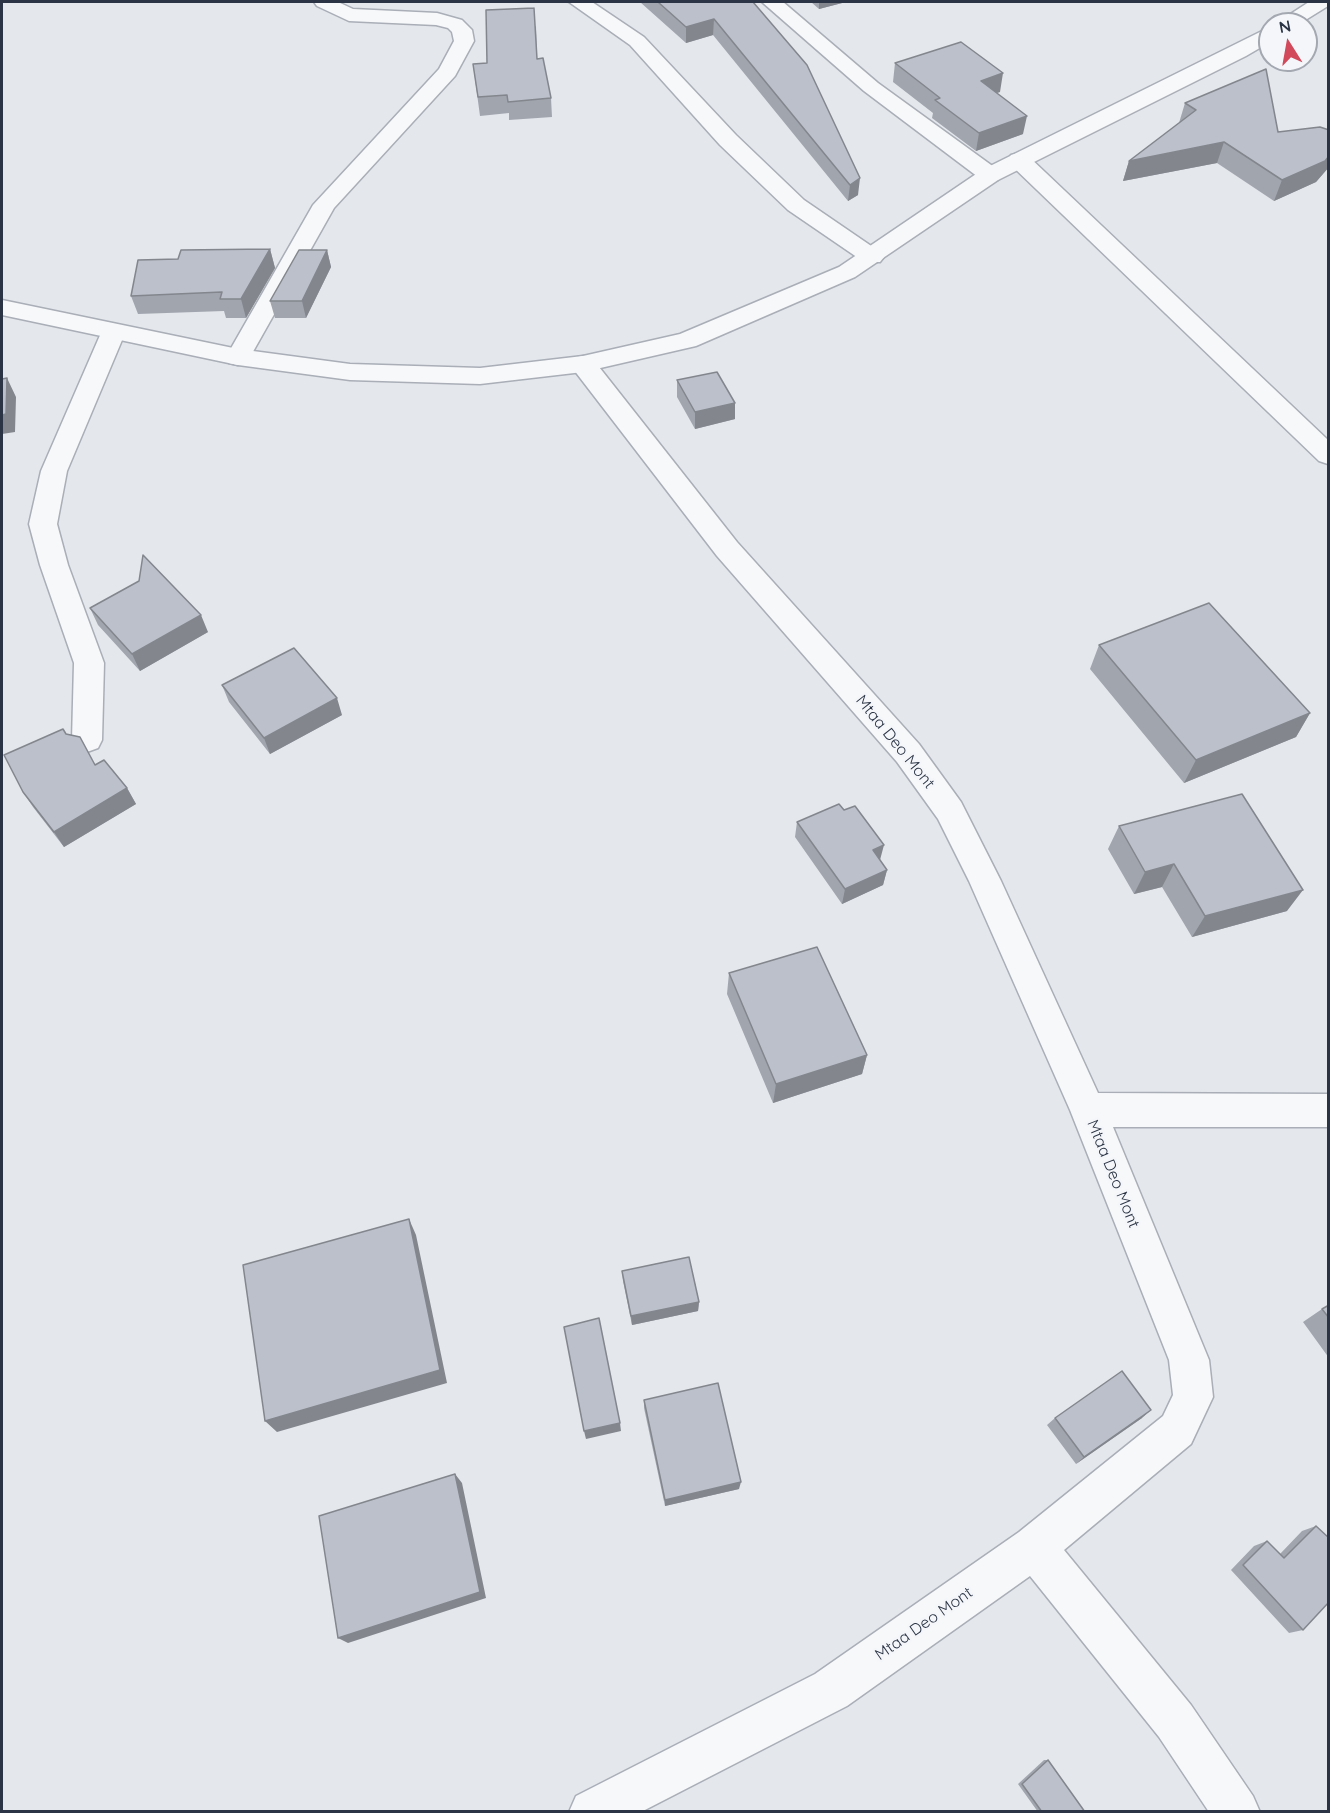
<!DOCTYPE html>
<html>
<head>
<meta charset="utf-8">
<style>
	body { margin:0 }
	#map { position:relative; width:1330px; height:1813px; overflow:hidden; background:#e4e7ec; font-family:Quicksand,sans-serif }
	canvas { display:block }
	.frame { position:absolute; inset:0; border:3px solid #2b3445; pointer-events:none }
	.north { position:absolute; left:1258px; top:12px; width:60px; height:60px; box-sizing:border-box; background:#f4f6f9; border:2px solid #a4a8b1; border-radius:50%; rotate:349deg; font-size:16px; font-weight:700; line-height:24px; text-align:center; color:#2b3445 }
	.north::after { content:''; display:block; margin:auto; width:21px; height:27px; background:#d1495b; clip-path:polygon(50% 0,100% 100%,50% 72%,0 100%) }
</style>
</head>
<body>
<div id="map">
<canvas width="1330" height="1813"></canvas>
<div class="frame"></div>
<div class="north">N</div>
</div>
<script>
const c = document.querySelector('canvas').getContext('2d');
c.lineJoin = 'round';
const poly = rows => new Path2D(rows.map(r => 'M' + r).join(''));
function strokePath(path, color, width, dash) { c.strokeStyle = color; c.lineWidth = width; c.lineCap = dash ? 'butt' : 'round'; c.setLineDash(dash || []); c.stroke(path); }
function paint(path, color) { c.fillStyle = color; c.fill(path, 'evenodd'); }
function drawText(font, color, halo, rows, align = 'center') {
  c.font = font + ' Quicksand,sans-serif'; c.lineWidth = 5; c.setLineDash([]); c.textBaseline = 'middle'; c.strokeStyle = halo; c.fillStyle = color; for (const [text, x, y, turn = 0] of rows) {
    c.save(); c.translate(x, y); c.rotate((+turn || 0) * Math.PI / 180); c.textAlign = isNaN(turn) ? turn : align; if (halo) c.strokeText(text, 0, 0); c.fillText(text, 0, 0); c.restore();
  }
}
const minor = poly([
	[314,2,338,2,353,9,437,13,462,20,472,30,474,41,455,76,334,208,250,357,247,363,238,365,229,363,226,357,313,205,439,69,454,41,452,32,448,28,436,25,349,21,317,6,314,2],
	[569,2,592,2,644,37,736,135,804,200,880,252,884,257,880,262,864,262,788,210,720,145,630,45,569,2],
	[762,2,783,2,878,83,998,170,1001,175,998,180,982,180,864,91,762,2],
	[1019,153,1027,155,1328,440,1328,464,1319,461,1011,165,1008,160,1011,155,1019,153],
	[113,325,122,327,125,333,67,471,57,524,68,565,104,663,102,740,98,748,87,752,76,748,72,740,74,663,40,565,29,524,41,471,101,333,104,327,113,325],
	[583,356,592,358,737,542,919,744,961,802,1001,881,1098,1093,1328,1094,1328,1127,1113,1127,1209,1360,1213,1397,1191,1444,1064,1550,1191,1705,1253,1796,1260,1812,1209,1812,1159,1737,1030,1576,847,1706,641,1812,569,1812,576,1796,815,1674,1019,1532,1163,1416,1173,1395,1169,1360,1070,1110,969,881,938,819,897,762,717,556,574,370,570,364,574,358,583,356]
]);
const tertiary = poly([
	[1309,2,1328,2,1328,6,1299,24,1275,24,1309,2],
	[1270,27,1270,42,1246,56,998,180,855,277,696,346,583,372,480,384,350,380,238,365,2,315,2,300,238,349,350,364,480,368,583,356,680,334,839,267,982,170,1270,27]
]);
const wall = poly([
	[640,2,753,2,858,195,848,201,713,35,686,43],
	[811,2,846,2,819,9],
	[536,26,537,59,551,98,552,117,509,120,509,113,480,116,473,64,487,63],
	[895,63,1000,92,996,93,1023,134,976,151,932,118,933,113,893,82],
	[1185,103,1278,132,1329,130,1329,167,1316,182,1274,201,1217,163,1123,181,1129,161,1179,123],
	[270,249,275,268,246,318,226,318,224,311,138,314,131,296,178,259],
	[327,250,331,267,306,318,275,318,270,301],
	[677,380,735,403,735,419,695,429,677,397],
	[90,608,208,632,140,671,98,625],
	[1099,645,1310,713,1296,737,1184,783,1090,669],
	[222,685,342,715,270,754,229,702],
	[66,734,96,765,127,788,136,804,64,847,33,807,23,792],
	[797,822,880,860,887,870,883,885,842,904,795,837],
	[1119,826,1287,911,1192,937,1162,887,1134,894,1108,849],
	[729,973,867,1055,862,1074,773,1103,727,994],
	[622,1271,699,1302,698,1311,632,1325,623,1281],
	[1329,1305,1329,1358,1303,1322,1322,1309],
	[644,1400,739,1489,665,1506,644,1408],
	[1055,1418,1142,1418,1076,1464,1047,1425],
	[1316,1526,1303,1630,1289,1633,1231,1570,1254,1546,1267,1541,1280,1554,1302,1531],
	[1044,1760,1048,1760,1085,1812,1038,1812,1018,1784]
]);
const shadedWall = poly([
	[819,2,846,2,819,9],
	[714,19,713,35,686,43,686,27],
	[1003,73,1000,92,977,99,981,81],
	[1027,116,1023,134,976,151,979,133],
	[1224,142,1217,163,1123,181,1129,161],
	[1329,156,1329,167,1316,182,1274,201,1282,180],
	[860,178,858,195,848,201,850,185],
	[270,249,275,268,246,318,241,299],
	[327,250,331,267,306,318,302,301],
	[7,378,16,397,15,432,2,434,2,415],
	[735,403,735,419,695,429,695,412],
	[201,615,208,632,140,671,132,654],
	[337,698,342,715,270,754,264,738],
	[1310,713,1296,737,1184,783,1196,760],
	[127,788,136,804,64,847,54,832],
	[884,845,880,860,873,850],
	[1174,864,1162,887,1134,894,1145,872],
	[887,870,883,885,842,904,845,889],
	[1303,890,1287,911,1192,937,1205,916],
	[867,1055,862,1074,773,1103,776,1084],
	[409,1219,416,1235,447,1383,277,1432,265,1421],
	[699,1302,698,1311,632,1325,631,1316],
	[1151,1410,1142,1418,1076,1464,1084,1457],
	[620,1423,621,1431,586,1439,584,1431],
	[455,1474,462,1483,486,1598,348,1643,338,1638],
	[741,1482,739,1489,665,1506,665,1500]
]);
const building = poly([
	[658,2,753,2,807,65,860,178,850,185,714,19,686,27,658,2],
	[534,8,537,59,543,58,551,98,508,102,507,95,478,97,473,64,487,63,486,10,534,8],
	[961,42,1003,73,981,81,1027,116,979,133,935,100,940,98,895,63,961,42],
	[1266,69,1278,132,1320,127,1329,130,1329,156,1325,161,1282,180,1224,142,1129,161,1196,110,1185,103,1266,69],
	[270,249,241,299,220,299,222,292,131,296,138,260,178,259,181,250,270,249],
	[299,250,327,250,302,301,270,301,299,250],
	[717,372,735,403,695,412,677,380,717,372],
	[7,378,6,414,2,415,2,379,7,378],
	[143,555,201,615,132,654,90,608,139,581,143,555],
	[1209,603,1310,713,1196,760,1099,645,1209,603],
	[294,648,337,698,264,738,222,685,294,648],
	[63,729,66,734,80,737,95,765,104,760,127,788,54,832,23,792,4,755,63,729],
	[1242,794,1303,890,1205,916,1174,864,1145,872,1119,826,1242,794],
	[839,804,844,810,855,806,884,845,873,850,887,870,845,889,797,822,839,804],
	[817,947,867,1055,776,1084,729,973,817,947],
	[409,1219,440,1370,265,1421,243,1265,409,1219],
	[689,1257,699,1302,631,1316,622,1271,689,1257],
	[1329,1305,1329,1318,1322,1309,1329,1305],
	[599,1318,620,1423,584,1431,564,1327,599,1318],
	[1122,1371,1151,1410,1084,1457,1055,1418,1122,1371],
	[718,1383,741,1482,665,1500,644,1400,718,1383],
	[455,1474,480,1592,338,1638,319,1516,455,1474],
	[1316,1526,1329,1538,1329,1602,1303,1630,1243,1565,1267,1541,1284,1558,1316,1526],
	[1048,1760,1085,1812,1042,1812,1022,1784,1048,1760]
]);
const streetNames = [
	["Mtaa Deo Mont",895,742,51],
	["Mtaa Deo Mont",1113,1174,68],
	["Mtaa Deo Mont",924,1624,-35]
];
strokePath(minor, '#a9aeb7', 3);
strokePath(tertiary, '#a9aeb7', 3);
paint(minor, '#f7f8fa');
paint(tertiary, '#f7f8fa');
paint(wall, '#a1a5ae');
paint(shadedWall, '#83868d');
paint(building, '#bbc0ca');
strokePath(building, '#83868d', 1.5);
drawText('16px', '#2b3445', '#f4f6f9', streetNames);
</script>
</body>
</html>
